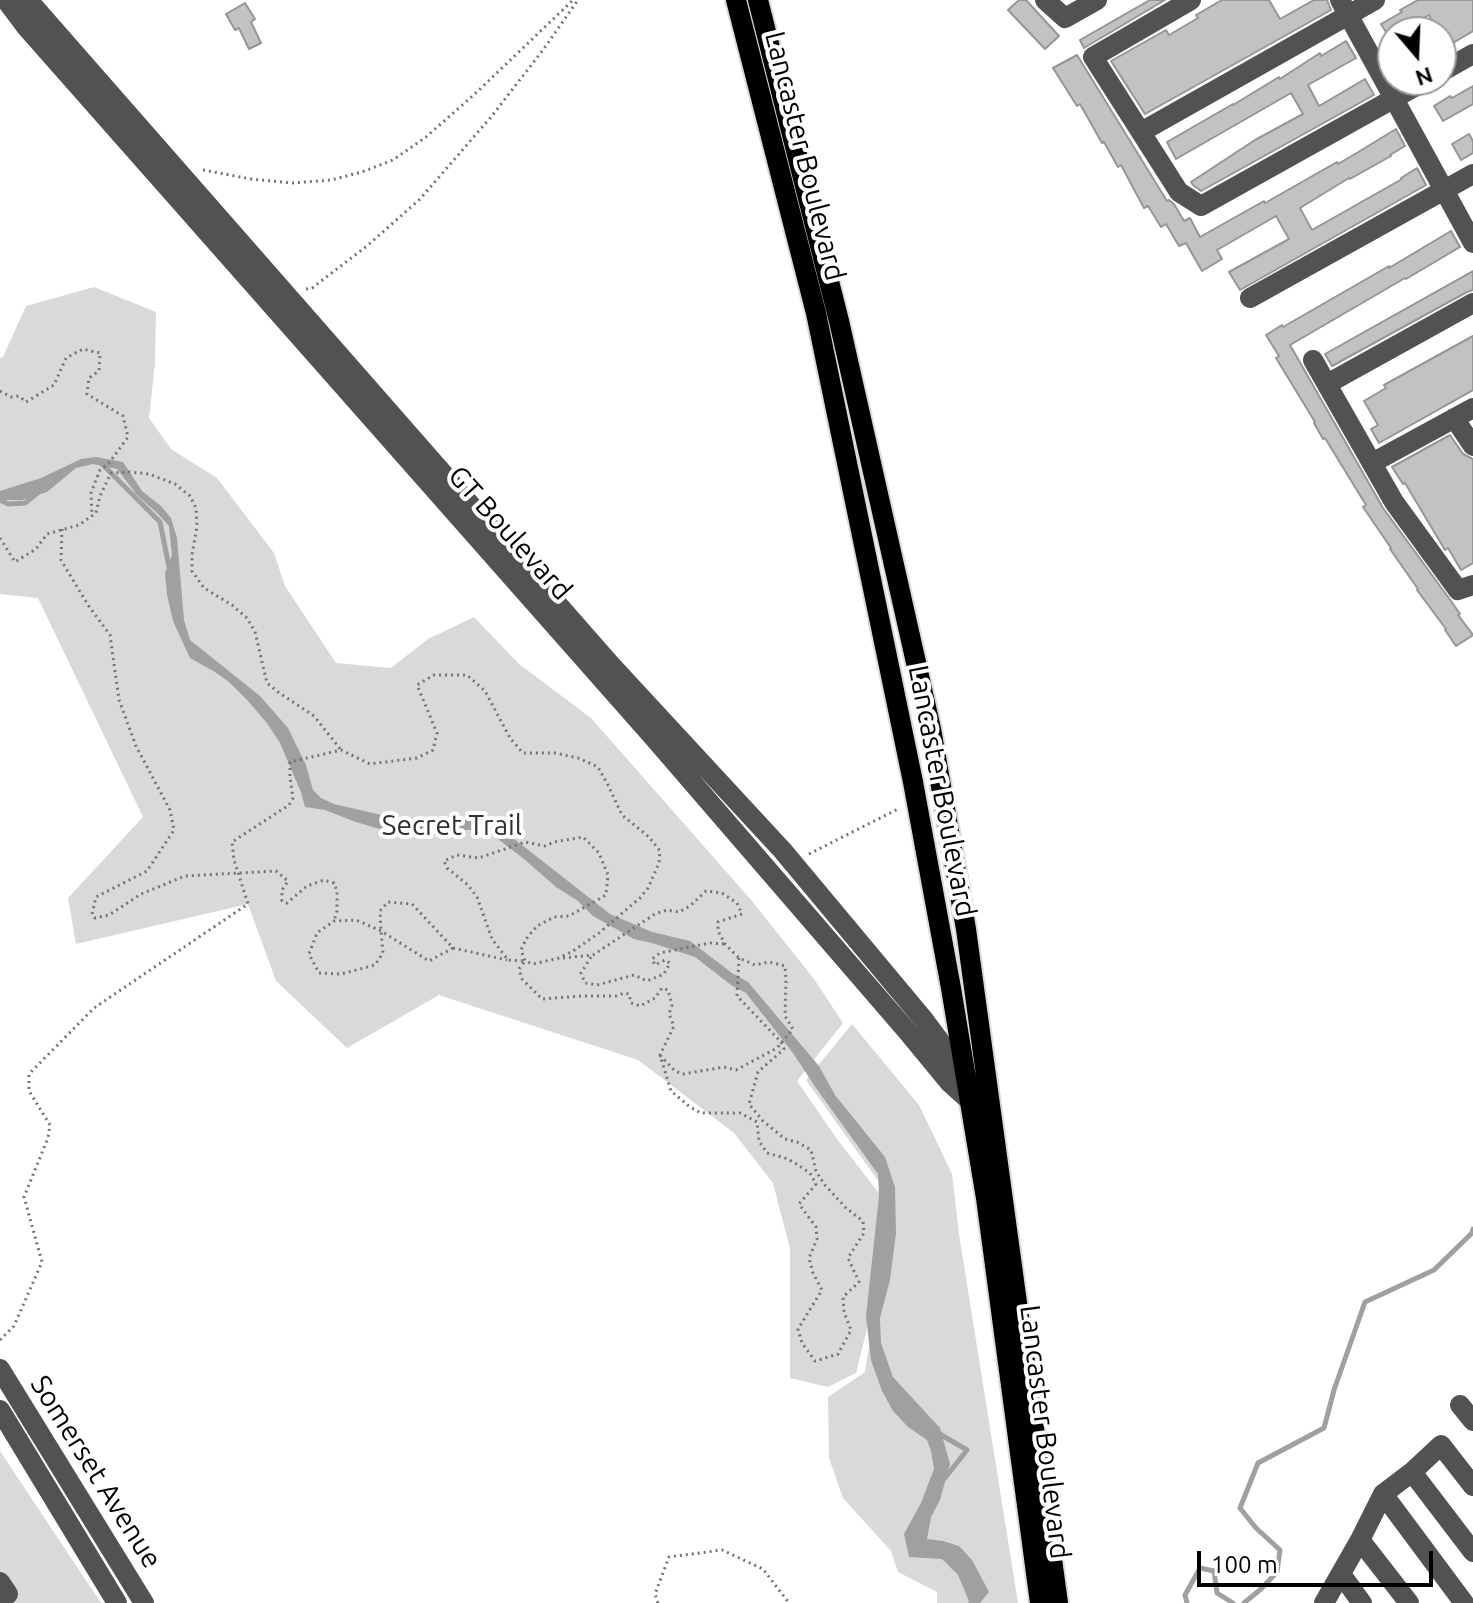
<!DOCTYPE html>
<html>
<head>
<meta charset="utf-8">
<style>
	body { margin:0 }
	#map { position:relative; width:1473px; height:1603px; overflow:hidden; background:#fff; font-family:Ubuntu,sans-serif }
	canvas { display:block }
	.north { position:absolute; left:1377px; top:16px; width:80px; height:80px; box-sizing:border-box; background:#fff; border:2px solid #999; border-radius:50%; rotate:161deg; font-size:22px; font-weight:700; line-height:32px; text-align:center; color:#000 }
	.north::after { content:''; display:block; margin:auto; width:28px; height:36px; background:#000; clip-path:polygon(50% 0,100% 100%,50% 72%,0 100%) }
	.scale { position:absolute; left:1197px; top:1551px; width:236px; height:36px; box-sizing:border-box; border:4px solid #000; border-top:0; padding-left:10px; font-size:24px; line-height:28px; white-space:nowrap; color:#000; -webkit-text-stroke:6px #fff; paint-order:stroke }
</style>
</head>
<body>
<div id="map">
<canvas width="1473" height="1603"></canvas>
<div class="north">N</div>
<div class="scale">100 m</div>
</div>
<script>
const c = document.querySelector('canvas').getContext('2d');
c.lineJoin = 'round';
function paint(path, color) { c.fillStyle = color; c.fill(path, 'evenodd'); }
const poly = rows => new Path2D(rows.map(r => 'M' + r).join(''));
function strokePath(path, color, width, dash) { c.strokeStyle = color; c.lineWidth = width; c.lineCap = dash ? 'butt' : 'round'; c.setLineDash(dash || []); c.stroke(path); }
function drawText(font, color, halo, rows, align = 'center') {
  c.font = font + ' Ubuntu,sans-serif'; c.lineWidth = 8; c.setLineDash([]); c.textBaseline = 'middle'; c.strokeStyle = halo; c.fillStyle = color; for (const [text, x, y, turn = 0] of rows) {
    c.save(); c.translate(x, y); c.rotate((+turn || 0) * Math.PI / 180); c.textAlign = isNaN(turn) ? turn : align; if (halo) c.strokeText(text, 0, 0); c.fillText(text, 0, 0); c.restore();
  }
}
const green = poly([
	[94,287,156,312,155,363,149,418,171,449,217,478,274,553,285,586,336,663,391,668,428,639,474,617,519,664,591,718,752,901,814,979,843,1023,797,1081,837,1139,882,1197,880,1243,866,1333,856,1373,828,1387,790,1378,790,1249,773,1183,734,1133,638,1060,439,995,347,1048,276,981,248,904,76,944,68,898,143,817,38,598,0,594,0,358,3,357,26,306],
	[852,1024,919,1105,952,1174,959,1234,1018,1603,937,1603,937,1592,898,1572,891,1551,843,1498,829,1458,828,1397,865,1372,880,1274,884,1189,806,1080],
	[0,1451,101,1603,0,1603]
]);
const water = poly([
	[96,457,123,462,142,491,161,506,171,518,177,538,184,620,190,640,260,696,288,728,306,765,313,790,321,798,334,804,416,823,466,819,504,831,610,914,652,932,690,941,732,973,748,982,819,1066,835,1095,885,1157,895,1187,896,1233,890,1280,880,1318,881,1343,893,1377,940,1428,950,1464,940,1500,931,1517,927,1539,943,1541,959,1546,972,1560,989,1592,980,1603,968,1603,969,1601,958,1575,942,1559,909,1557,904,1534,921,1503,934,1469,931,1451,927,1440,908,1427,893,1411,882,1391,871,1360,866,1316,879,1196,878,1174,816,1088,793,1053,746,993,731,985,695,957,652,943,634,939,593,916,578,901,556,887,524,859,494,836,472,830,455,830,396,834,356,822,325,810,305,807,301,792,280,743,267,723,248,701,229,682,215,672,190,658,173,621,167,595,165,573,172,555,169,526,157,513,137,495,117,469,93,464,76,468,47,492,22,500,0,500,0,491,41,478,81,459]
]);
const stream = poly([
	[101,463,160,522,169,567],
	[0,500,8,504,25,503,40,491],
	[938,1433,967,1450,945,1478],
	[1187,1603,1185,1595,1200,1568,1214,1571,1217,1593,1233,1603],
	[1244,1603,1261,1589,1277,1572,1280,1550,1256,1528,1240,1508,1258,1463,1324,1428,1334,1390,1365,1302,1434,1270,1472,1233,1473,1229]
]);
const building = poly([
	[1019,0,1026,0,1059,36,1045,49,1008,10,1019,0],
	[1150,0,1165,0,1084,48,1080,40,1150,0],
	[1222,0,1269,0,1280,19,1314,0,1327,0,1331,10,1145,114,1111,61,1166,30,1169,35,1198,18,1196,15,1222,0],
	[1418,0,1473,0,1473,31,1441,50,1441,32,1438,32,1429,15,1408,27,1411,32,1386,32,1381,24,1402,12,1400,10,1418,0],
	[245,3,255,19,251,22,261,43,249,49,239,28,235,30,226,14,245,3],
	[1346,41,1356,58,1308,85,1319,106,1365,79,1374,95,1201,191,1193,185,1191,182,1255,140,1303,114,1291,93,1176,159,1167,142,1233,104,1233,105,1279,77,1280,79,1320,53,1321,56,1346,41],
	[1077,55,1167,201,1169,200,1174,204,1184,221,1190,218,1200,237,1264,201,1265,203,1337,162,1338,164,1360,151,1396,129,1405,146,1390,155,1391,156,1350,179,1349,178,1300,208,1312,230,1402,179,1401,178,1417,168,1426,185,1240,290,1229,272,1289,239,1276,216,1217,250,1222,259,1202,271,1186,243,1179,246,1166,224,1161,227,1148,206,1144,208,1121,165,1118,167,1104,142,1102,143,1080,104,1077,106,1053,68,1077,55],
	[1473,86,1473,104,1443,121,1434,106,1450,96,1452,98,1473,86],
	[1469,134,1473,141,1473,153,1461,160,1452,144,1469,134],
	[1451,231,1460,247,1406,279,1405,278,1290,345,1383,508,1451,601,1460,614,1458,615,1473,635,1456,646,1445,630,1446,629,1417,590,1418,589,1390,549,1391,548,1363,507,1366,505,1325,438,1323,439,1314,423,1315,422,1276,358,1279,356,1266,335,1282,325,1283,327,1389,266,1389,268,1451,231],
	[1473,271,1473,290,1467,292,1332,366,1325,354,1473,271],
	[1473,336,1473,390,1379,443,1371,429,1378,425,1364,401,1386,388,1384,385,1473,336],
	[1450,435,1463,454,1473,459,1473,563,1461,570,1448,548,1445,550,1405,483,1403,484,1392,467,1450,435]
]);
const path = poly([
	[203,170,251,179,292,183,331,180,362,172,393,160,426,137,477,92,573,0],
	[306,289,312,288,367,246,420,199,491,117,543,50,578,0],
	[0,391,11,397,19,396,26,402,54,385,66,358,83,349,100,353,99,371,89,378,87,394,123,416,128,437,109,463,100,470,91,493,92,516],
	[62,529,61,560,88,605,110,635,119,700,136,746,170,810,174,830,147,871,96,897,92,914,95,918,109,915,141,894,185,876,276,871,288,881,282,890,282,901,287,903,307,886,324,880,334,883,337,891,337,911,334,921],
	[0,538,15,562,36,549,47,534,79,525,96,513,100,496,111,473,130,472,149,474,175,484,190,496,196,508,197,526,192,555,192,571,204,588,232,605,247,618,255,632,267,683,278,692,314,716,341,750],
	[809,854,898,809],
	[453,948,429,961,381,931,356,920,334,921,317,933,309,954,319,973,341,974,375,965,383,953,381,931,380,911,388,902,412,904,453,948,507,960],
	[591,957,581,973,585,983,597,985,634,975,647,981,664,974,670,963,665,960,655,965,652,959,660,953,710,943,725,944],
	[563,958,593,955,655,914,667,910,679,912,690,906,706,891,722,893,737,903,742,914,718,922,718,931,725,944,739,958,755,965,769,962,785,966,786,980,785,1016,793,1029,777,1048,736,1070,724,1067,683,1074,675,1071,660,1055],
	[0,1340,14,1326,42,1262,24,1197,48,1138,50,1125,29,1091,29,1074,94,1008,248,904,234,860,232,842,289,805,293,798,290,777,290,762,341,750,370,764,417,758,433,750,437,733,417,685,434,675,467,675,485,691,510,738,523,753,555,753,578,758,598,767,608,785,622,815,649,837,660,851,659,863,648,888,640,898,599,933,573,951,559,958,533,964,525,961,521,950,526,939,537,926,554,917,569,916,606,895,608,875,599,853,583,837,554,842,545,846,525,842,479,858,457,855,444,861,447,868,468,885,477,897,492,939,508,960,525,961,519,969,522,979,542,999,581,996,616,996,624,993,629,994,631,1003,640,1006,655,998,662,988,668,990,672,1005,669,1014,674,1026,660,1055,671,1091,690,1107,701,1113,740,1113,757,1122,759,1141,767,1153,785,1158,795,1163,810,1173,816,1184,799,1204,816,1227,817,1239,809,1258,813,1273,822,1290,798,1329,802,1343,815,1361,838,1354,851,1330,844,1312,843,1297,859,1282,848,1258,864,1233,863,1221,846,1208,824,1184,816,1171,811,1150,797,1142,785,1139,763,1121,749,1104,758,1072,784,1049,781,1042,737,996,739,958],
	[658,1603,655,1594,669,1557,722,1550,763,1569,789,1603]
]);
const minor = poly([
	[6,0,27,28,654,738,907,1031,949,1082,979,1109],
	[28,0,611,665,783,851,924,1020,968,1079],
	[1045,0,1065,18,1097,0],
	[1191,0,1093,57,1179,192,1201,206,1427,80],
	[1340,0,1473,243],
	[1441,72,1473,54],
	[1141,132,1375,0],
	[1250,298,1473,174],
	[1313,360,1394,502,1458,590,1473,585],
	[1327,384,1473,303],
	[1454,418,1473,446],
	[1372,463,1473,408],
	[0,1369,144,1603],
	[1460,1405,1473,1421],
	[0,1410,117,1603],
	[1412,1472,1473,1552],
	[1383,1494,1464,1603],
	[1360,1540,1409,1603],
	[1341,1574,1362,1603],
	[0,1582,8,1594,0,1602],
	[1324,1603,1360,1540,1383,1494,1412,1472,1441,1445,1473,1486]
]);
const major = poly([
	[736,0,816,313,913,782,951,988,986,1198,1040,1603],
	[758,0,839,321,931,729,966,929,1058,1603]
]);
const streetNames = [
	["Lancaster Boulevard",805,156,76],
	["GT Boulevard",510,533,48],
	["Lancaster Boulevard",942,791,79],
	["Lancaster Boulevard",1045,1432,83],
	["Somerset Avenue",96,1472,58]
];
const parkNames = [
	["Secret Trail",452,826]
];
paint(green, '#d9d9d9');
paint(water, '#a0a0a0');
strokePath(stream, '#a0a0a0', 5);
paint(building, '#c2c2c2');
strokePath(building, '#969696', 2);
strokePath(major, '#dbdbdb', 24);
strokePath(path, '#747474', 3, [2, 4]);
strokePath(minor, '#525252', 20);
strokePath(major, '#000', 20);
drawText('28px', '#000', '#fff', streetNames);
drawText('28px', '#303030', '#fff', parkNames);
</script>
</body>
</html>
